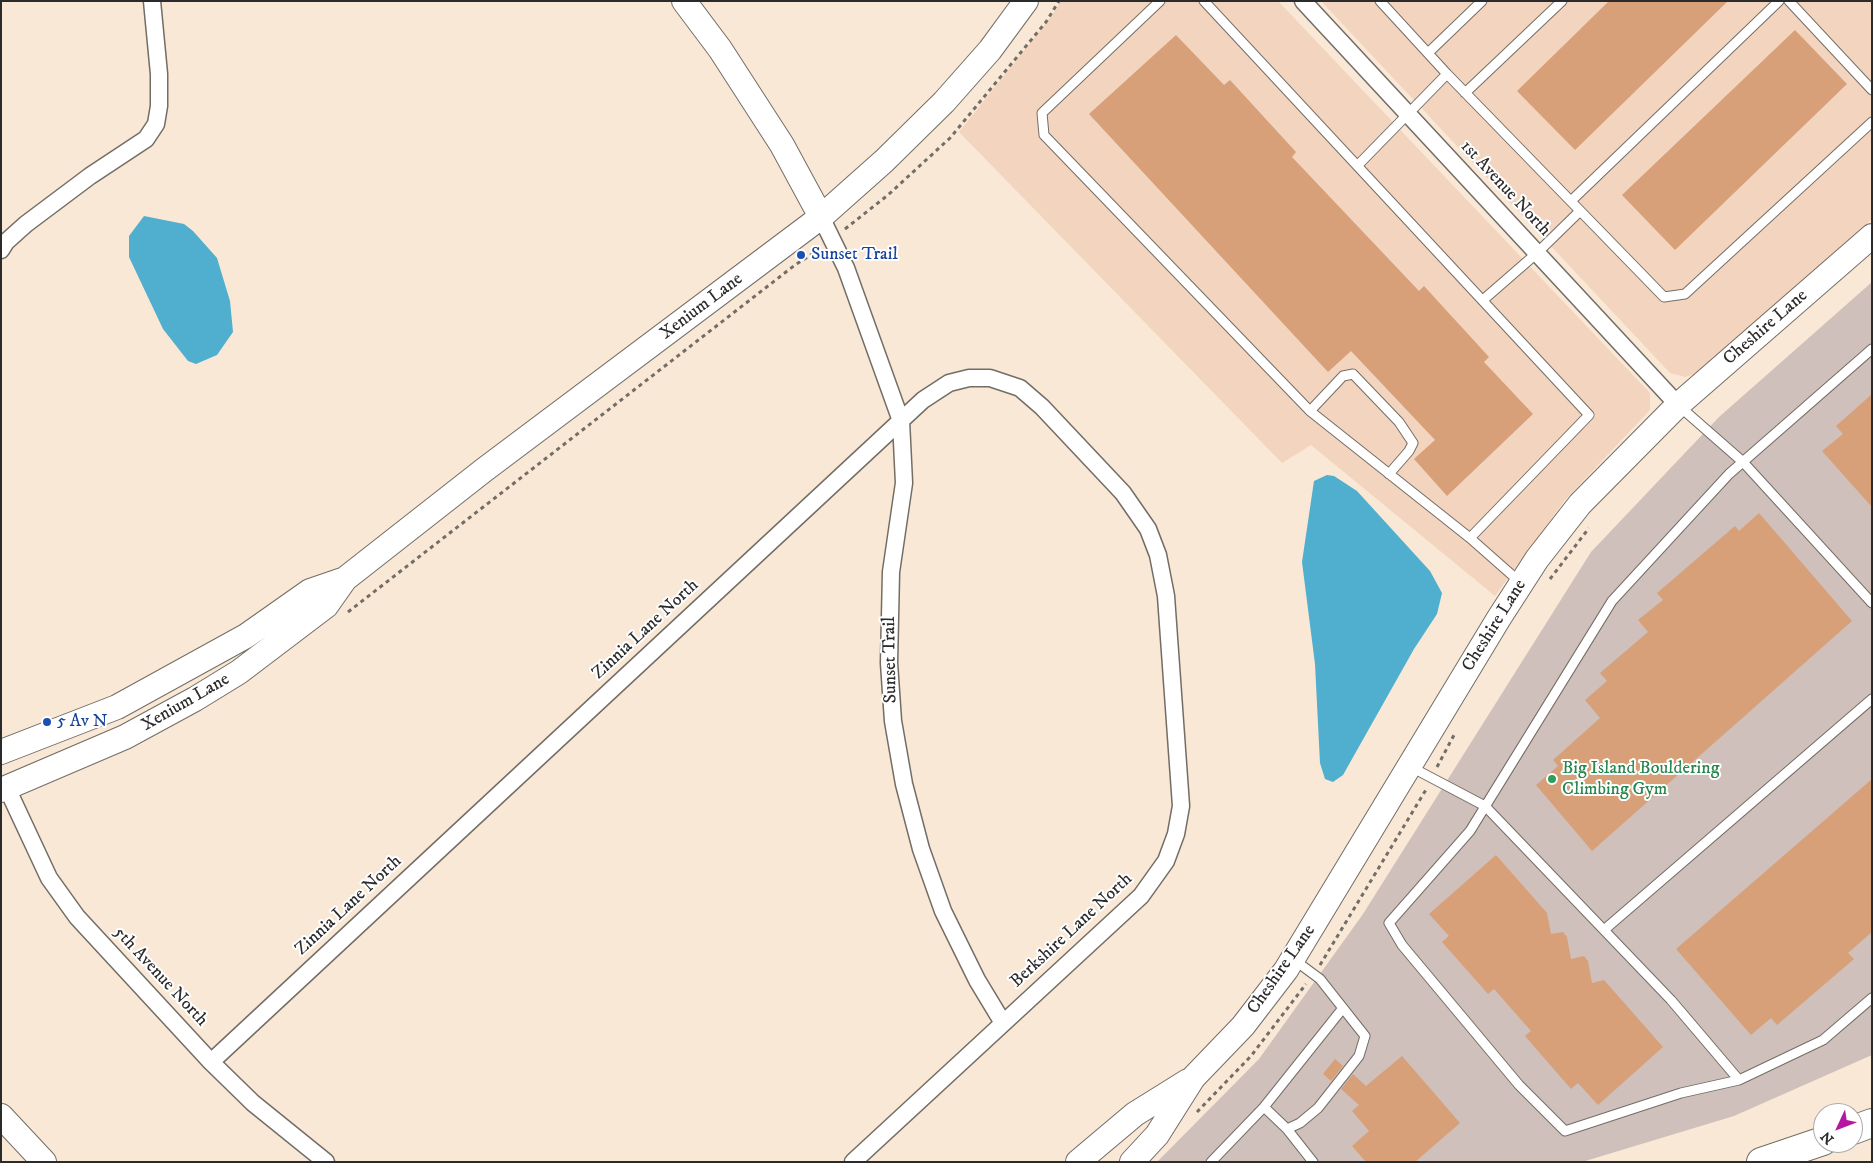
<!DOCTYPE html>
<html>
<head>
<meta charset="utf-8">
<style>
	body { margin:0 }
	#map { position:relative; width:1873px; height:1163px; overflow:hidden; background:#f8e8d5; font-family:"IM FELL DW Pica",serif }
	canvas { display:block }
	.frame { position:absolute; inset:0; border:2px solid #2b2b2b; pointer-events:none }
	.north { position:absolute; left:1813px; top:1103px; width:50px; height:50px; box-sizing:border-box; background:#fff; border:1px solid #aaa; border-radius:50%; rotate:227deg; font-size:14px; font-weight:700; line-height:20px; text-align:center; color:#2b2b2b }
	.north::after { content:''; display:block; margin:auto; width:18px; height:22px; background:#b5179e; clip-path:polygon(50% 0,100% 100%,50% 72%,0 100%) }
</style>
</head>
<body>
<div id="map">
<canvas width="1873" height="1163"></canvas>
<div class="frame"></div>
<div class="north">N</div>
</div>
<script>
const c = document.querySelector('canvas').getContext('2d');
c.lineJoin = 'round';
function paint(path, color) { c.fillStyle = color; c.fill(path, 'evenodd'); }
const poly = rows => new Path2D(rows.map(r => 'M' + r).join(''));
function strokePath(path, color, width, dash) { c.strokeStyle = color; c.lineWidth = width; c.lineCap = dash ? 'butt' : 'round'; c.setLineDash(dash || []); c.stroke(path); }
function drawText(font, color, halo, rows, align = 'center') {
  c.font = font + ' "IM FELL DW Pica",serif'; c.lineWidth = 4; c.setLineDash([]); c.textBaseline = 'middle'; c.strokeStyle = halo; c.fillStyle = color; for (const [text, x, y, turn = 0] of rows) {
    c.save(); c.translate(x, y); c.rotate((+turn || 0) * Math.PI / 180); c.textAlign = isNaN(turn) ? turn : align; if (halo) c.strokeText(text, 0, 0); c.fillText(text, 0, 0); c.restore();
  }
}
const built = poly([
	[1061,1,1278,1,1650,393,1650,410,1565,500,1495,596,1311,445,1282,463,959,132,1051,17],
	[1321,1,1872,1,1872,219,1695,374,1685,377,1670,373]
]);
const industrial = poly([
	[1872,282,1872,1055,1734,1116,1582,1162,1157,1162,1259,1059,1363,914,1591,552,1719,417]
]);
const water = poly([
	[144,216,184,224,193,231,217,258,230,301,233,332,217,355,196,364,188,361,163,329,129,257,129,236],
	[1327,475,1334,476,1357,491,1430,571,1442,593,1437,614,1414,649,1343,775,1333,782,1325,779,1320,763,1315,664,1302,562,1314,481]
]);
const building = poly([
	[1609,1,1728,1,1575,150,1517,91],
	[1795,30,1847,84,1675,250,1622,195],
	[1176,35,1224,85,1230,80,1296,152,1292,157,1419,291,1424,286,1489,357,1484,362,1533,414,1447,496,1414,459,1435,440,1351,351,1328,372,1089,114],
	[1872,394,1872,507,1822,451,1843,434,1836,426],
	[1759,513,1852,621,1592,851,1536,785,1558,766,1553,760,1600,718,1585,700,1607,681,1600,673,1648,632,1638,620,1663,600,1657,593,1735,526,1739,531],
	[1872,779,1872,932,1848,953,1854,959,1777,1025,1771,1018,1751,1035,1676,949],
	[1496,855,1547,913,1551,934,1563,932,1567,937,1571,959,1584,956,1588,961,1592,983,1604,980,1663,1047,1598,1105,1578,1083,1571,1089,1525,1036,1531,1031,1494,989,1488,994,1442,942,1449,936,1429,914],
	[1402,1056,1460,1123,1415,1162,1366,1162,1352,1146,1369,1131,1352,1111,1359,1105,1341,1089,1353,1074,1366,1086],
	[1335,1059,1343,1066,1331,1081,1323,1074]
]);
const path = poly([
	[845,229,888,195,950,138,1046,22,1059,1],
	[1550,579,1589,528],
	[348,612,795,265,820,249],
	[1437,767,1454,735],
	[1320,965,1427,788],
	[1197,1112,1251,1056,1306,984]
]);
const lane = poly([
	[1160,1,1042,113,1044,135,1310,411,1470,538,1521,583],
	[1204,1,1589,415,1470,538],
	[1789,1,1872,90],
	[1428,53,1482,1],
	[1447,74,1664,297,1685,294,1872,122],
	[1465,93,1562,1],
	[1358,165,1447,74,1380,1],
	[1571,201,1779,1],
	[1483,300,1537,253,1580,211],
	[1872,349,1729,474,1612,601,1470,831,1389,923,1402,945,1519,1085,1565,1131,1681,1093,1739,1080,1823,1040,1872,998],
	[1678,405,1743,462,1872,603],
	[1310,411,1343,376,1353,374,1399,422,1413,443,1409,451,1389,474],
	[1411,767,1485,806,1671,1000,1739,1080],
	[1604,930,1872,699],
	[1264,1107,1343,1008],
	[1287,1129,1300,1123,1318,1108,1359,1056,1365,1036,1320,979,1293,959],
	[1211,1162,1264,1107,1287,1129,1313,1162]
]);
const street = poly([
	[1303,1,1678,405],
	[821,217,846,268,901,421,904,483,891,572,889,663,893,721,904,784,921,849,943,911,977,980,1003,1023],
	[1,250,6,242,26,224,90,176,146,139,156,124,159,106,159,74,152,1],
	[7,788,49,878,77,917,211,1062,253,1103,326,1162],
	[211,1062,923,400,949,383,969,378,990,378,1020,388,1042,407,1123,493,1148,529,1158,555,1166,596,1181,806,1176,834,1166,861,1141,896,853,1162]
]);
const secondary = poly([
	[684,1,720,49,782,145,821,217],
	[1,752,117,707,246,636,310,591,345,579],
	[1,790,125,737,195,699,239,672,326,606,345,579,484,470,821,217,884,161,944,102,990,50,1026,1],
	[1,1116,44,1162],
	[1078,1162,1135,1114,1188,1081],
	[1132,1162,1157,1135,1193,1078,1243,1026,1286,970,1499,618,1537,559,1580,504,1678,405,1872,236]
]);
const highway = poly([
	[1853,1130,1872,1123],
	[1761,1162,1823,1141]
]);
const markers = [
	[801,255,5,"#1a4fb4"],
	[47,722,5,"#1a4fb4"],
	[1552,779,5,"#2e9e5b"]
];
const streetNames = [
	["1st Avenue North",1505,189,47],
	["Xenium Lane",702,307,-37],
	["Cheshire Lane",1766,328,-41],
	["Cheshire Lane",1495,626,-58],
	["Zinnia Lane North",646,630,-43],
	["Sunset Trail",891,660,-91],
	["Xenium Lane",186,703,-30],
	["Zinnia Lane North",349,906,-43],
	["Berkshire Lane North",1072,931,-43],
	["Cheshire Lane",1282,970,-55],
	["5th Avenue North",160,977,47]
];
const transitNames = [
	["Sunset Trail",811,255],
	["5 Av N",57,722]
];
const leisureNames = [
	["Big Island Bouldering",1562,769],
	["Climbing Gym",1562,790]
];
paint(built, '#f3d4bf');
paint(industrial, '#cfc0bb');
paint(water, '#50aece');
paint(building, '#d8a079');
strokePath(lane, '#736d66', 11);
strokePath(street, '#736d66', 19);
strokePath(secondary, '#736d66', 26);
strokePath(highway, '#736d66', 30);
strokePath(path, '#736d66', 3, [4, 4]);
strokePath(lane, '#fff', 9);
strokePath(street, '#fff', 16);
strokePath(secondary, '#fff', 24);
strokePath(highway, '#fff', 28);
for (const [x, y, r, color] of markers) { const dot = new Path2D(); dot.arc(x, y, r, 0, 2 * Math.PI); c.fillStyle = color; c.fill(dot); strokePath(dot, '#fff', 2); }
drawText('18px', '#2b2b2b', '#fff', streetNames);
drawText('18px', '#164399', '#fff', transitNames, 'left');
drawText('18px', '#27864d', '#fff', leisureNames, 'left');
</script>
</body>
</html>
